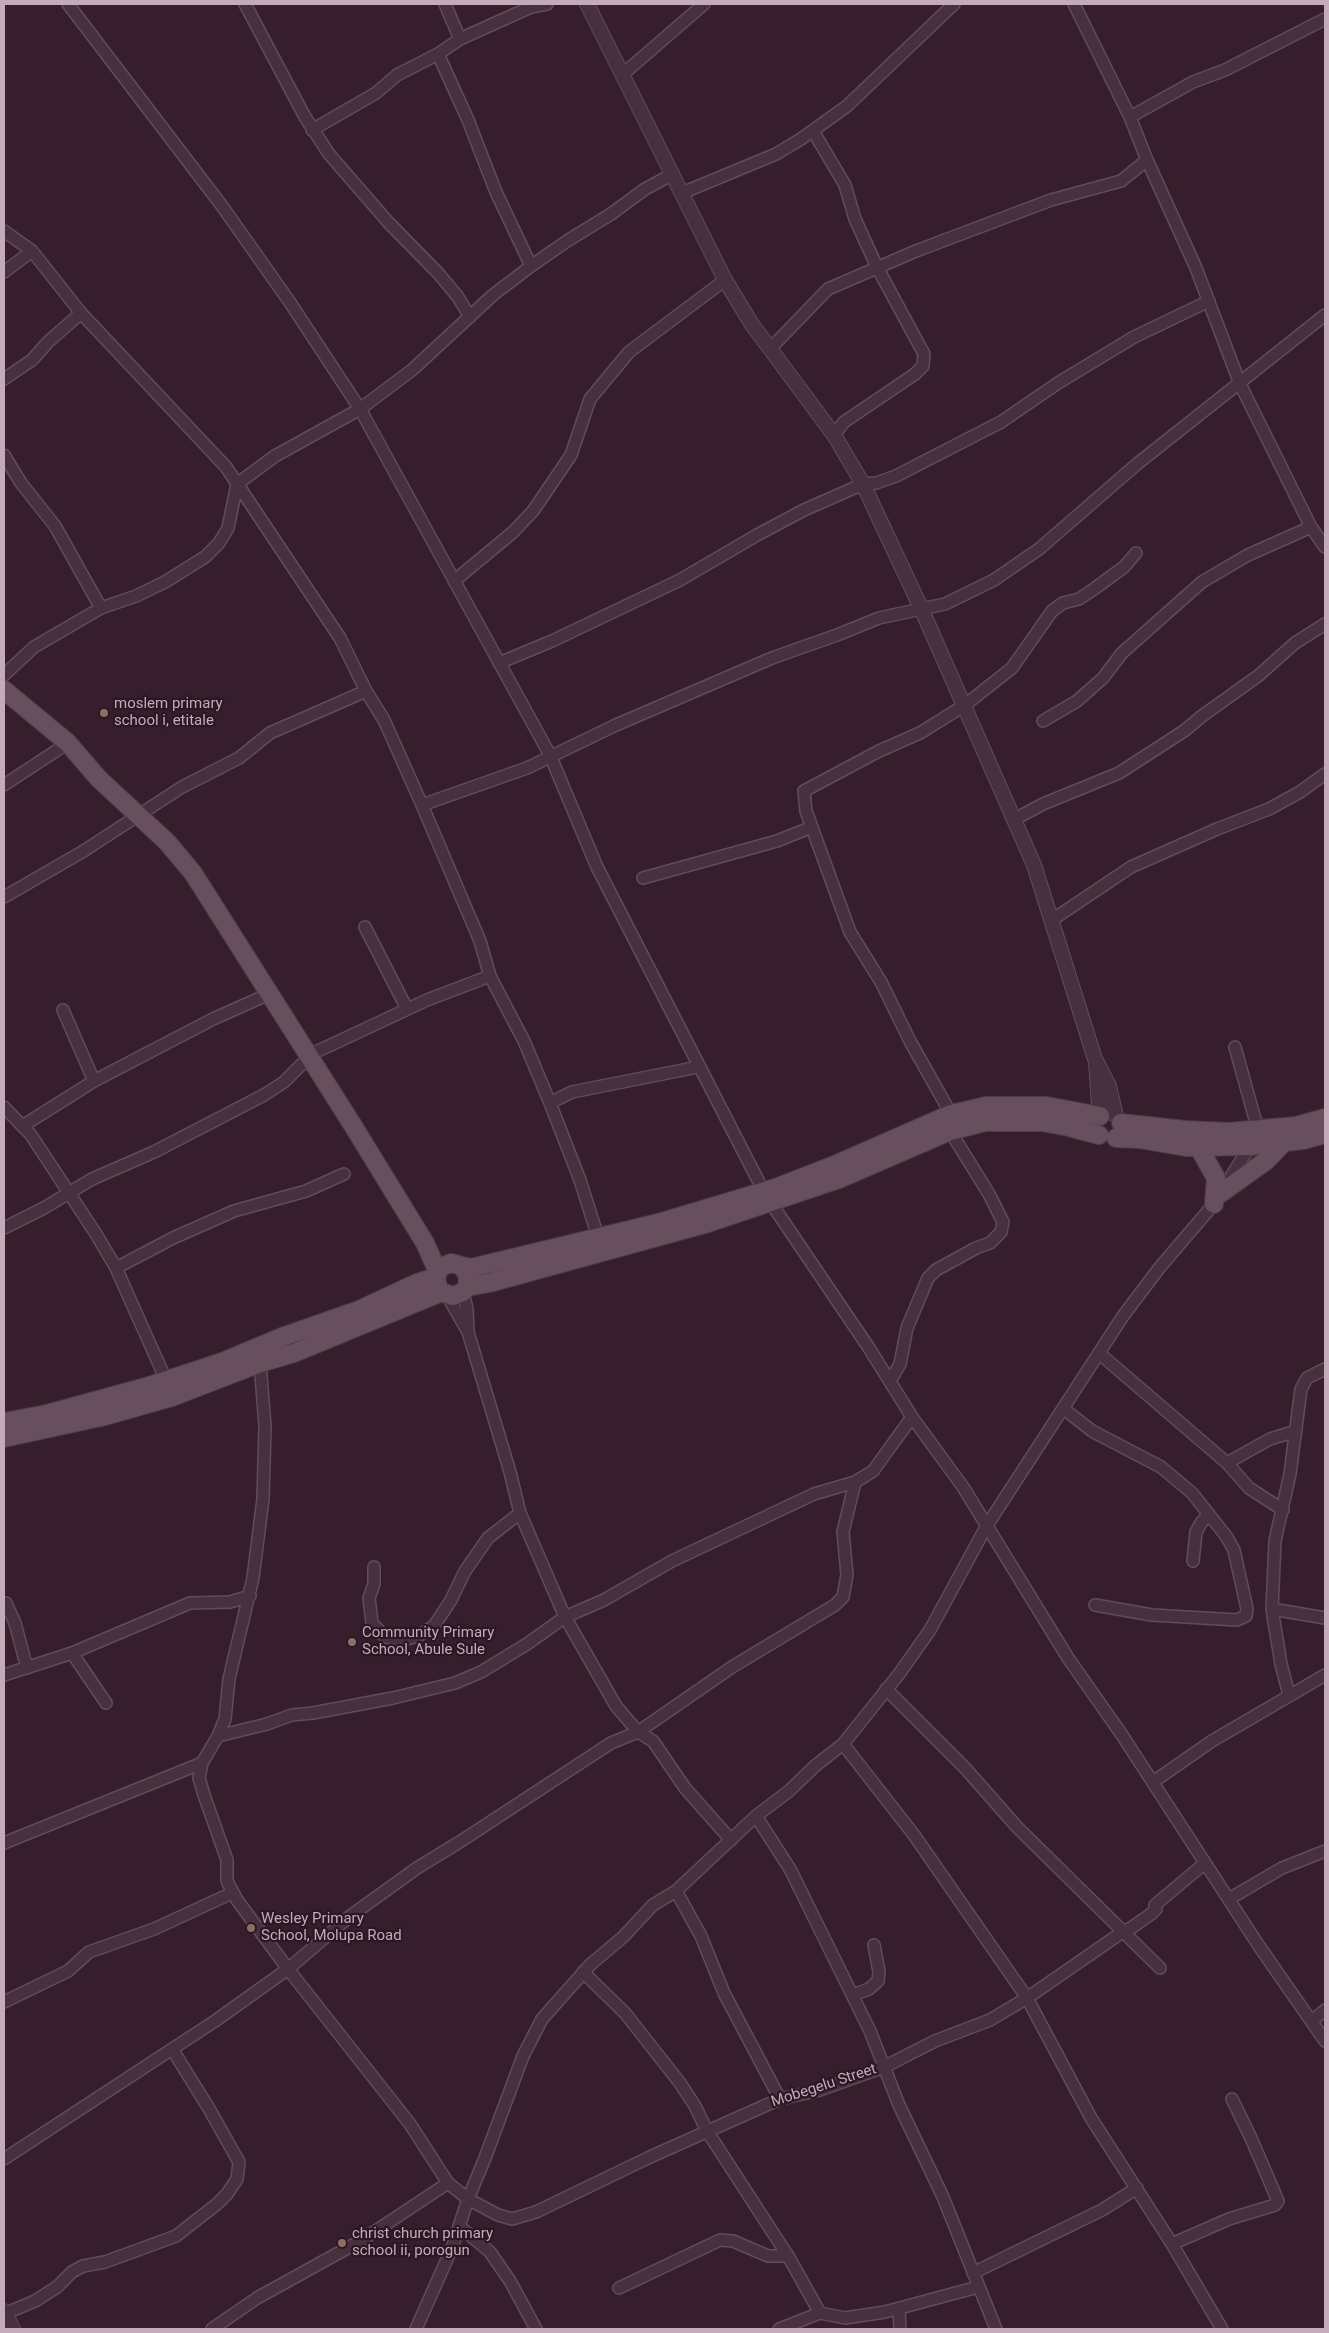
<!DOCTYPE html>
<html>
<head>
<meta charset="utf-8">
<style>
	body { margin:0 }
	#map { position:relative; width:1329px; height:2333px; overflow:hidden; background:#371e2d; font-family:Roboto,sans-serif }
	canvas { display:block }
	.frame { position:absolute; inset:0; border:5px solid #c5abba; pointer-events:none }
</style>
</head>
<body>
<div id="map">
<canvas width="1329" height="2333"></canvas>
<div class="frame"></div>
</div>
<script>
const c = document.querySelector('canvas').getContext('2d');
c.lineJoin = 'round';
const poly = rows => new Path2D(rows.map(r => 'M' + r).join(''));
function strokePath(path, color, width, dash) { c.strokeStyle = color; c.lineWidth = width; c.lineCap = dash ? 'butt' : 'round'; c.setLineDash(dash || []); c.stroke(path); }
function drawText(font, color, halo, rows, align = 'center') {
  c.font = font + ' Roboto,sans-serif'; c.lineWidth = 4.5; c.setLineDash([]); c.textBaseline = 'middle'; c.strokeStyle = halo; c.fillStyle = color; for (const [text, x, y, turn = 0] of rows) {
    c.save(); c.translate(x, y); c.rotate((+turn || 0) * Math.PI / 180); c.textAlign = isNaN(turn) ? turn : align; if (halo) c.strokeText(text, 0, 0); c.fillText(text, 0, 0); c.restore();
  }
}
const minor = poly([
	[68,4,222,206,289,301,360,409,550,755,597,867,763,1190],
	[245,4,305,117,329,154,388,222,438,273,458,297,470,317],
	[445,4,460,39],
	[1074,4,1130,117,1147,160,1196,268,1240,384,1311,527,1325,547],
	[438,54,468,120,496,192,531,266],
	[622,75,704,4],
	[1130,117,1193,82,1225,70,1325,19],
	[312,130,376,93,397,75,438,54,460,39,531,7,547,4],
	[813,131,845,185,855,219,877,267,924,354,923,366,915,374,844,422,834,435],
	[682,193,776,154,801,139,847,106,954,4],
	[4,231,32,251,81,313,226,467,340,638,366,691,384,720,422,805,480,941,490,976,524,1041,550,1103,580,1180,598,1237],
	[4,272,32,251],
	[770,349,828,289,916,251,1051,200,1121,181,1147,160],
	[4,379,32,360,48,342,81,313],
	[4,455,21,483,55,526,101,608],
	[454,581,512,533,533,511,571,455,590,399,629,352,725,280],
	[499,663,552,641,680,580,757,535,804,510,863,484,876,483,896,476,929,459,1001,422,1058,383,1134,337,1209,301],
	[4,675,34,647,101,608,136,596,165,582,205,557,219,543,228,528,237,484,275,456,360,409,412,370,493,295,531,266,567,241,611,214,645,189,673,174],
	[1043,721,1077,701,1103,678,1122,653,1202,582,1248,555,1311,527],
	[4,785,68,743],
	[422,805,527,768,616,725,772,658,837,635,879,618,945,604,994,580,1039,549,1137,464,1325,315],
	[1015,819,1043,804,1119,773,1184,731,1202,716,1258,676,1295,643,1325,624],
	[643,878,777,841,812,827],
	[4,897,82,852,182,787,239,758,270,733,366,691],
	[1052,920,1131,867,1217,829,1269,809,1300,792,1325,774],
	[365,927,407,1009],
	[63,1010,94,1081],
	[1235,1047,1258,1130],
	[318,1051,427,1000,490,976],
	[550,1103,572,1092,698,1067],
	[4,1107,31,1135,96,1234,116,1268,166,1380],
	[951,1114,911,1043,881,982,850,932,806,811,804,791,879,751,920,733,965,705,1012,668,1052,611,1063,603,1079,599,1094,589,1124,567,1136,553],
	[24,1125,94,1081,213,1019,269,994],
	[771,1203,869,1348,912,1417,963,1487,1068,1658,1122,1735,1259,1946,1325,2041],
	[4,1228,44,1208,92,1179,154,1152,264,1095,284,1082,310,1056],
	[116,1268,173,1238,234,1211,306,1191,344,1174],
	[463,1292,467,1309,468,1331],
	[447,1295,468,1332,510,1472,520,1513,565,1617,616,1706,638,1732,653,1741,685,1788,731,1840],
	[1100,1354,1227,1463,1249,1488,1283,1510],
	[260,1363,265,1426,263,1499,253,1578,229,1679,225,1719,218,1736,202,1763,199,1778,204,1795,227,1860,227,1881,237,1900,288,1969,410,2124,448,2183,468,2199,498,2215,512,2219,536,2212,650,2157,753,2111,780,2099,820,2090,884,2067,935,2041,990,2020,1027,1998,1124,1931,1131,1928,1151,1914,1156,1909,1155,1905,1205,1863],
	[890,1381,900,1364,907,1328,928,1278,936,1270,976,1248,990,1243,1001,1232,1003,1222,989,1194,950,1131],
	[1064,1409,1092,1431,1161,1467,1192,1493,1226,1536,1234,1550,1247,1609,1246,1616,1237,1620,1152,1615,1095,1605],
	[1227,1463,1270,1439,1296,1431],
	[1193,1561,1196,1532,1201,1523,1209,1514],
	[374,1567,374,1584,369,1598,372,1623,385,1637,403,1640,418,1636,434,1626,451,1600,465,1571,488,1538,520,1513],
	[6,1603,15,1623,27,1668],
	[1272,1609,1325,1618],
	[72,1653,106,1703],
	[4,1675,72,1653,190,1603,230,1602,250,1596],
	[886,1689,965,1768,1017,1827,1160,1968],
	[1289,1695,1281,1664,1272,1609,1275,1541,1290,1474,1301,1389,1307,1378,1325,1369],
	[218,1736,267,1724,292,1715,313,1713,393,1698,455,1683,481,1672,527,1644,565,1617,604,1600,672,1561,814,1494,855,1482],
	[843,1744,914,1835,1027,1998,1091,2118,1172,2244,1222,2329],
	[1153,1782,1212,1741,1325,1675],
	[756,1816,790,1869,870,2031,899,2105,943,2197,996,2329],
	[4,1843,202,1763],
	[676,1891,701,1936,724,1993,780,2099],
	[1229,1899,1282,1868,1325,1851],
	[583,1972,625,2013,680,2083,695,2106,707,2131,788,2256,820,2313],
	[853,1995,869,1989,878,1981,879,1972,874,1945],
	[4,2002,68,1971,89,1952,154,1929,232,1893],
	[1312,2021,1325,2010],
	[4,2159,215,2021,288,1969,349,1917,417,1868,458,1843,611,1743,638,1732,732,1667,835,1605,843,1597,847,1575,843,1532,855,1482,873,1471,912,1417],
	[459,2226,490,2252,510,2281,536,2329],
	[1172,2244,1229,2219,1275,2205,1278,2201,1251,2138,1232,2099],
	[973,2273,1102,2210,1137,2188],
	[619,2288,720,2240,733,2241,768,2256,788,2256],
	[899,2308,900,2329],
	[4,2314,35,2301,57,2287,72,2272,83,2266,105,2262,176,2236,217,2204,227,2194,237,2179,239,2162,208,2107,172,2049],
	[212,2329,257,2298,362,2240,448,2183],
	[416,2329,452,2248,468,2199,485,2158,523,2056,542,2019,591,1964,623,1937,653,1905,676,1891,756,1816,789,1791,815,1766,843,1744,899,1674,930,1630,986,1527,1123,1316,1160,1267,1214,1204,1250,1146],
	[779,2329,820,2313,845,2318,885,2312,978,2287]
]);
const tertiary = poly([
	[587,4,725,280,751,323,834,435,863,484,921,608,1034,865,1095,1059,1109,1086,1116,1116],
	[1096,1062,1099,1105,1104,1114],
	[4,2311,13,2329]
]);
const primary = poly([
	[4,690,68,743,99,779,167,842,193,873,352,1124,425,1243,438,1272,436,1277,438,1288,442,1292,453,1296,463,1292,467,1287,468,1276,462,1266,451,1263,441,1267,438,1272],
	[1121,1123,1185,1130,1229,1132,1296,1126,1325,1118],
	[1116,1138,1139,1139,1186,1147,1250,1146,1303,1140,1325,1134],
	[1198,1146,1216,1178,1214,1204],
	[1221,1193,1267,1160,1284,1142],
	[462,1266,471,1268,658,1223,778,1187,837,1164,951,1114,973,1109,986,1106,1047,1106,1100,1116],
	[467,1287,489,1283,708,1223,839,1179,950,1131,985,1122,1042,1122,1069,1127,1099,1135],
	[4,1422,47,1414,146,1387,222,1362,282,1337,359,1310,417,1283,436,1277],
	[4,1438,105,1416,172,1397,260,1363,294,1353,442,1292]
]);
const markers = [
	[104,713,5,"#8d6e63"],
	[352,1642,5,"#8d6e63"],
	[251,1928,5,"#8d6e63"],
	[342,2243,5,"#8d6e63"]
];
const poiNames = [
	["moslem primary",114,704],
	["school i, etitale",114,721],
	["Community Primary",362,1633],
	["School, Abule Sule",362,1650],
	["Wesley Primary",261,1919],
	["School, Molupa Road",261,1936],
	["christ church primary",352,2234],
	["school ii, porogun",352,2251]
];
const streetNames = [
	["Mobegelu Street",824,2086,-18]
];
strokePath(minor, '#634c5a', 14);
strokePath(tertiary, '#634c5a', 16);
strokePath(primary, '#513b48', 20);
strokePath(minor, '#48313f', 11);
strokePath(tertiary, '#48313f', 14);
strokePath(primary, '#684f5e', 18);
for (const [x, y, r, color] of markers) { const dot = new Path2D(); dot.arc(x, y, r, 0, 2 * Math.PI); c.fillStyle = color; c.fill(dot); strokePath(dot, '#2c1724', 2); }
drawText('15px', '#c5abba', '#2c1724', poiNames, 'left');
drawText('15px', '#c5abba', '#2c1724', streetNames);
</script>
</body>
</html>
